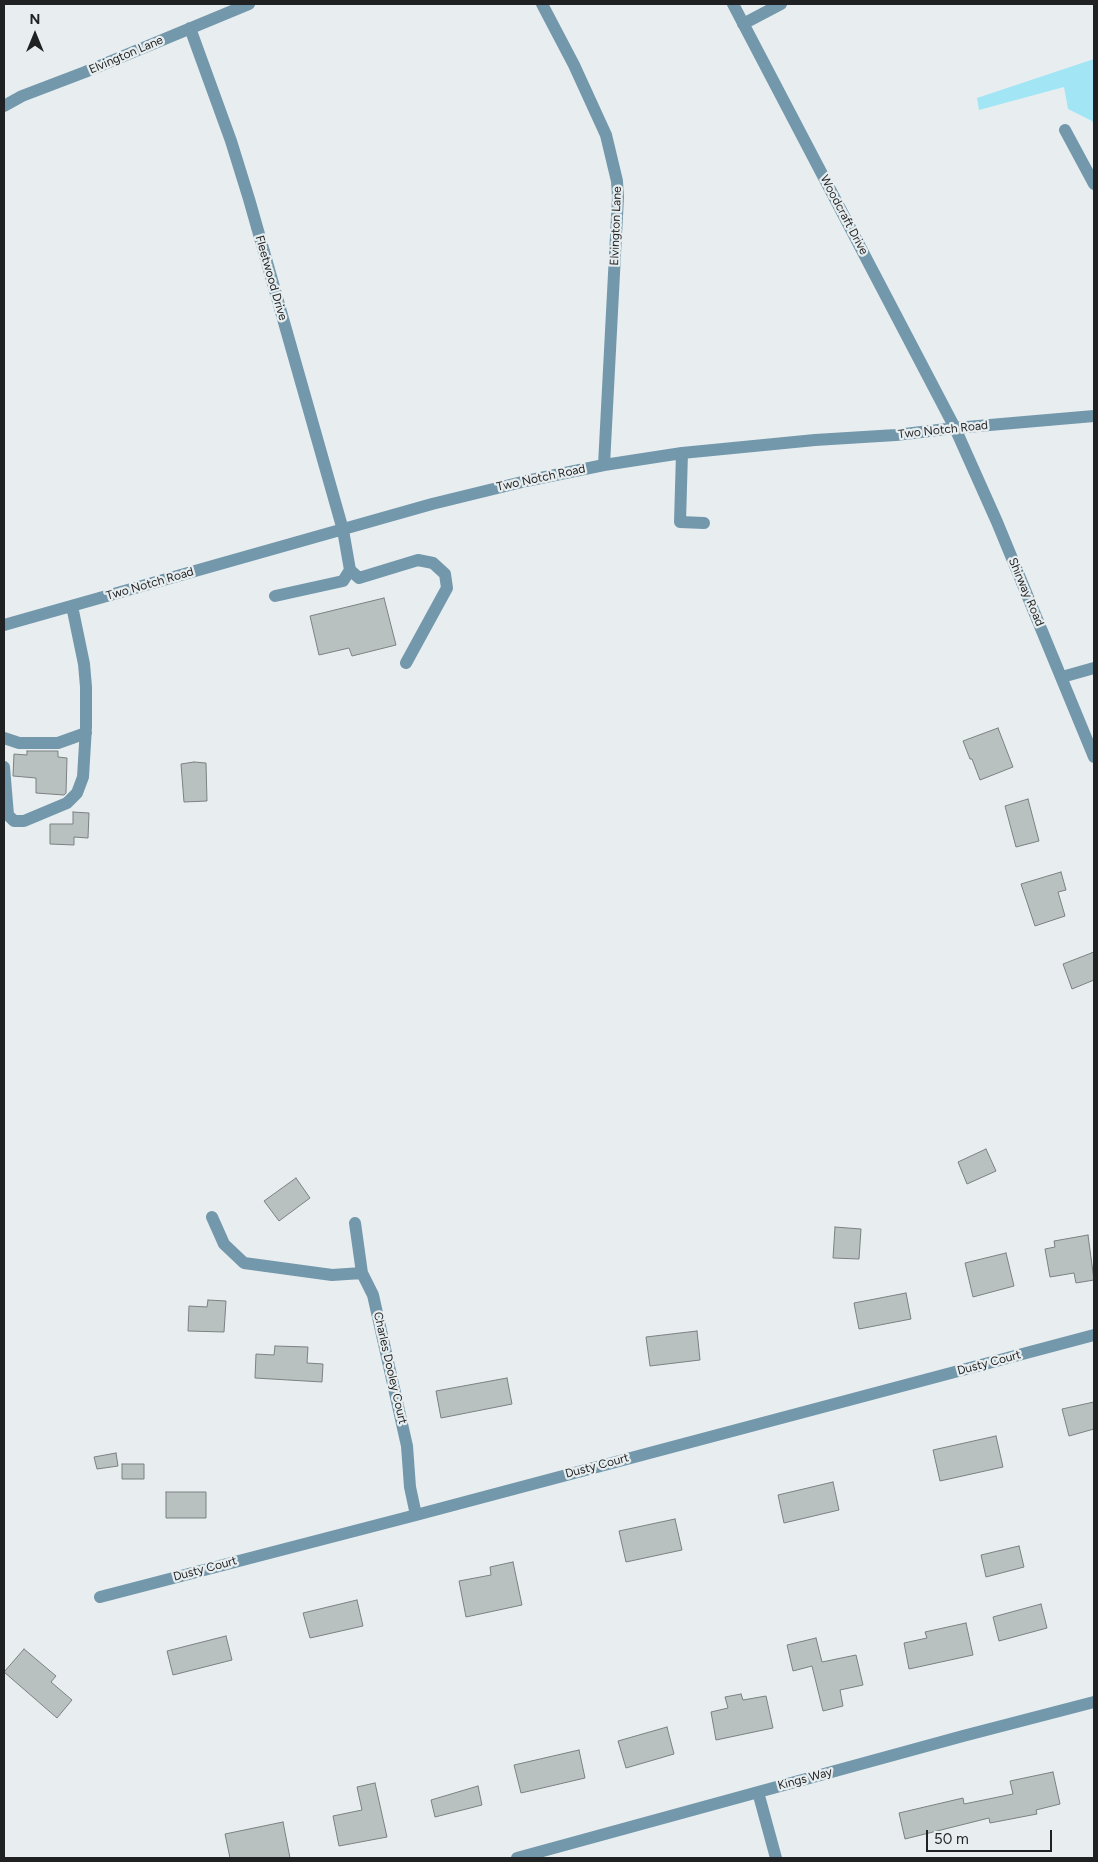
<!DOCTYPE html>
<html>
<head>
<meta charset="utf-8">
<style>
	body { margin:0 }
	#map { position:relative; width:1098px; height:1862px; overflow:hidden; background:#e8eef0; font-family:Figtree,sans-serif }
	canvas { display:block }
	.frame { position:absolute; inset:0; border:5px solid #1f2122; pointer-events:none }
	.north { position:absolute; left:10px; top:10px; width:50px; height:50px; -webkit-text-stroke:4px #e8eef0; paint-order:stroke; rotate:0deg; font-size:14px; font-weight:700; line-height:20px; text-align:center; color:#1f2122 }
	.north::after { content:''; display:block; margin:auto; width:18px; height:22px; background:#1f2122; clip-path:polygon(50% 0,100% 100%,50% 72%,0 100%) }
	.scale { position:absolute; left:926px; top:1830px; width:126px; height:22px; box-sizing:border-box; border:2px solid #1f2122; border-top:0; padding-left:6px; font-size:15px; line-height:18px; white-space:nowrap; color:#1f2122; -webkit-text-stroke:4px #e8eef0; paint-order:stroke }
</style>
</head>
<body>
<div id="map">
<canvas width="1098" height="1862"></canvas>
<div class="frame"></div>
<div class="north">N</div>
<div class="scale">50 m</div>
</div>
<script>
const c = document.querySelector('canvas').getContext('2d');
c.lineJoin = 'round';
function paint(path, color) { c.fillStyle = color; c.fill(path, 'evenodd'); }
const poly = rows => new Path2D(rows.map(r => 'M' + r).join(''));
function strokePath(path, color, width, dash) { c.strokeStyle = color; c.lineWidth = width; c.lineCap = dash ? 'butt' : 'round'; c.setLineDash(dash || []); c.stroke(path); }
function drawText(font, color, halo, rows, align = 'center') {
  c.font = font + ' Figtree,sans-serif'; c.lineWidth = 4.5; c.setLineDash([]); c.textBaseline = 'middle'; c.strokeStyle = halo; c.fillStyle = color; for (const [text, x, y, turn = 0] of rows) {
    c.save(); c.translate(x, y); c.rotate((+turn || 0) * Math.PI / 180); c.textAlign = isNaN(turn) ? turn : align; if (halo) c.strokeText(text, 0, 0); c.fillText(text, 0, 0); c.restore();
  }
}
const green = poly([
	[1094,59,1094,126,1092,121,1068,109,1064,87,979,110,977,98]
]);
const building = poly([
	[384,598,396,645,352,656,349,648,319,655,310,616,384,598],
	[998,728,1013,767,980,780,972,759,970,759,963,741,998,728],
	[27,751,58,751,58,757,67,758,66,793,64,795,36,793,36,778,13,776,14,754,27,755,27,751],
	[194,762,206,763,207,801,184,802,181,764,194,762],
	[1028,799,1039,841,1016,847,1005,806,1028,799],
	[73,812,89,813,88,838,74,837,74,845,50,844,50,824,73,824,73,812],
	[1061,872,1066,890,1058,892,1065,916,1035,926,1021,884,1061,872],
	[1094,952,1094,980,1072,989,1063,964,1094,952],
	[986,1149,996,1171,967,1184,958,1162,986,1149],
	[296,1178,310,1198,279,1221,264,1201,296,1178],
	[835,1227,861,1229,859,1259,833,1258,835,1227],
	[1088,1235,1094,1280,1076,1283,1074,1273,1050,1277,1045,1249,1055,1247,1054,1241,1088,1235],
	[1006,1253,1014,1286,973,1297,965,1263,1006,1253],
	[906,1293,911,1319,859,1329,854,1303,906,1293],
	[208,1300,226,1301,224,1332,188,1331,189,1306,207,1307,208,1300],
	[697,1331,700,1360,650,1366,646,1337,697,1331],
	[275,1346,308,1347,307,1363,323,1364,322,1382,255,1378,256,1354,274,1355,275,1346],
	[507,1378,512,1404,441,1418,436,1391,507,1378],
	[1094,1402,1094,1429,1069,1436,1062,1409,1094,1402],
	[996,1436,1003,1467,940,1481,933,1450,996,1436],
	[116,1453,118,1466,97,1469,94,1457,116,1453],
	[122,1464,144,1464,144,1479,122,1479,122,1464],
	[833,1482,839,1510,784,1523,778,1495,833,1482],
	[166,1492,206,1492,206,1518,166,1518,166,1492],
	[675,1519,682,1550,626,1562,619,1531,675,1519],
	[1019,1546,1024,1567,986,1577,981,1555,1019,1546],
	[513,1562,522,1605,466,1617,459,1581,491,1575,490,1567,513,1562],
	[357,1600,363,1626,310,1638,303,1613,357,1600],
	[1041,1604,1047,1628,999,1641,993,1617,1041,1604],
	[966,1623,973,1655,909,1669,904,1643,927,1638,925,1632,966,1623],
	[226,1636,232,1660,173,1675,167,1651,226,1636],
	[816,1638,822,1662,856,1655,863,1685,840,1690,843,1706,823,1711,812,1666,793,1671,787,1645,816,1638],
	[24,1649,56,1676,51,1682,72,1700,57,1718,4,1672,24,1649],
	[741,1694,743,1700,766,1696,773,1728,716,1740,711,1712,728,1708,725,1697,741,1694],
	[667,1727,674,1754,626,1768,618,1741,667,1727],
	[579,1750,585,1778,521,1793,514,1765,579,1750],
	[1053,1772,1060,1804,1036,1810,1037,1814,990,1823,989,1818,905,1839,899,1813,963,1798,964,1804,1013,1794,1010,1781,1053,1772],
	[375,1783,387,1837,339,1846,333,1816,362,1810,357,1787,375,1783],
	[478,1786,482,1805,435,1817,431,1800,478,1786],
	[283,1822,290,1858,230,1858,225,1834,283,1822]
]);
const minor = poly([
	[542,4,574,65,606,135,617,181,618,197,604,465],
	[733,4,955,428,997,522,1094,757],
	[743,24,781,4],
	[190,28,231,141,249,199,343,530,350,570,359,578,418,560,433,563,445,574,447,588,406,663],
	[4,106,22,96,85,72,249,4],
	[1065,130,1094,184],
	[682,453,680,522,704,523],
	[275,596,343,581,350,570],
	[4,625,432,504,526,481,604,465,682,453,815,440,896,435,955,428,1094,416],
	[1062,677,1094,668],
	[4,738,19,743,58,743,86,733],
	[4,767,8,815,14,821,24,821,67,803,77,793,83,777,86,727,86,687,84,664,72,606],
	[212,1217,224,1244,244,1263,332,1275,362,1273],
	[355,1223,362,1273,373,1295,407,1446,410,1487,416,1515],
	[100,1597,416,1515,1094,1335],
	[758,1792,776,1858],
	[517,1858,963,1736,1094,1702]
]);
const streetNames = [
	["Elvington Lane",126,55,-23],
	["Woodcraft Drive",844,215,62],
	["Elvington Lane",616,226,-88],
	["Fleetwood Drive",271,278,74],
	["Two Notch Road",943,430,-6],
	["Two Notch Road",541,478,-12],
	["Two Notch Road",150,584,-16],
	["Shirway Road",1026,592,67],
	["Dusty Court",989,1363,-15],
	["Charles Dooley Court",390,1368,77],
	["Dusty Court",597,1466,-15],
	["Dusty Court",205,1569,-15],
	["Kings Way",805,1779,-15]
];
paint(green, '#a2e6f6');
paint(building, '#b9c0c0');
strokePath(building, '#7b8181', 1);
strokePath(minor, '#7498ab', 12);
drawText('12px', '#1f2122', '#e8eef0', streetNames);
</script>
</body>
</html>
